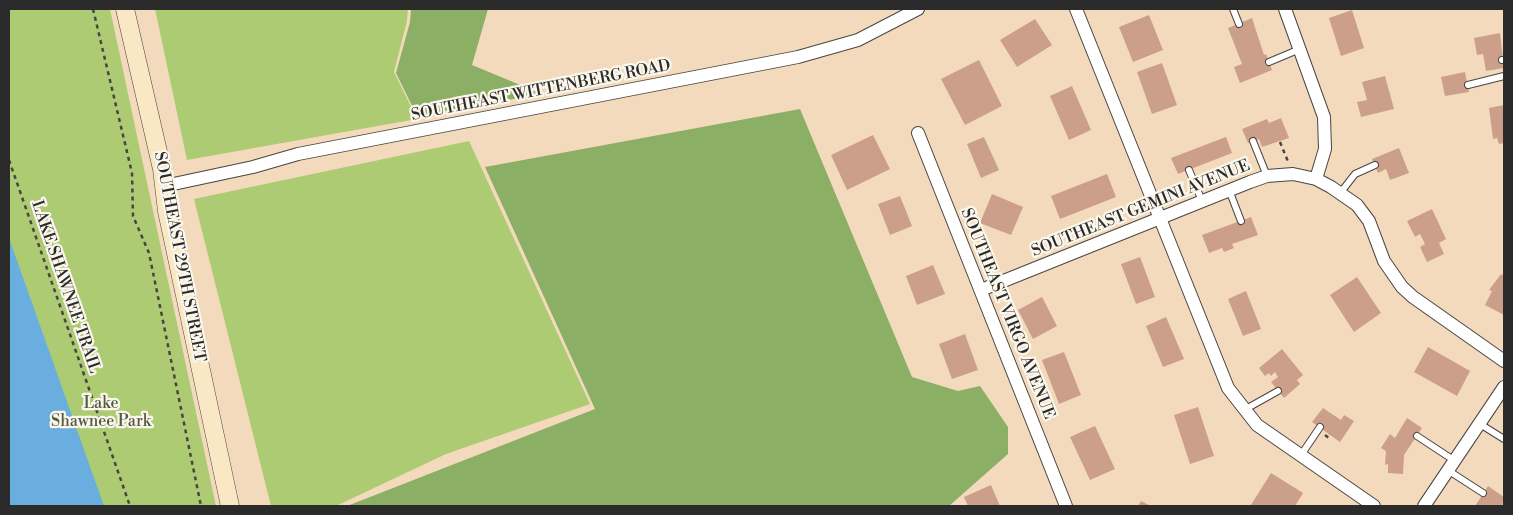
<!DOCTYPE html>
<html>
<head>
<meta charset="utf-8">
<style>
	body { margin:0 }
	#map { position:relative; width:1513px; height:515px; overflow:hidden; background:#f4dabd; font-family:"Libre Bodoni",serif }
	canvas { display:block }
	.frame { position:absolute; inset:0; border:10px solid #2b2b2b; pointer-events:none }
</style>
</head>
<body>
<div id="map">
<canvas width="1513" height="515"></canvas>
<div class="frame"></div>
</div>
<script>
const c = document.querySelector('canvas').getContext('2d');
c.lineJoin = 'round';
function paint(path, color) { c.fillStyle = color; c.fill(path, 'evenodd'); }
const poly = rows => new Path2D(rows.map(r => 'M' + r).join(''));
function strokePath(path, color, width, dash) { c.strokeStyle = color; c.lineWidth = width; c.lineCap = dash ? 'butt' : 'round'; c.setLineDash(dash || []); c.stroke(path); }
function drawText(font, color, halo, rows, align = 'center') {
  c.font = font + ' "Libre Bodoni",serif'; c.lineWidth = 4.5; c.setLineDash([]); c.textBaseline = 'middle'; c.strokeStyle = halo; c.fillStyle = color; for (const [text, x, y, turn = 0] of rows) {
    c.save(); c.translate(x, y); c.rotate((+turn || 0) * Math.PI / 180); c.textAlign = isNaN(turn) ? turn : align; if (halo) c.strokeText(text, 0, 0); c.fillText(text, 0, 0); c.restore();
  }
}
const green = poly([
	[9,9,110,9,216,506,9,506],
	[155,9,408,9,407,21,394,72,417,119,187,160],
	[469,141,590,404,446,454,336,506,271,506,194,199]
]);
const forest = poly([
	[411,9,488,9,472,65,542,94,417,116,396,73,410,22],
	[800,109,912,377,958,391,980,386,1008,427,1008,454,949,506,347,506,595,409,485,167]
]);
const water = poly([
	[9,238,104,506,9,506]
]);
const building = poly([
	[1352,10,1364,48,1341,56,1329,18],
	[1149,15,1163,50,1133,62,1119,27],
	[1252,18,1264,55,1266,54,1272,70,1240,83,1234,67,1242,64,1228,28],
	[1035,19,1052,45,1017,67,1000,40],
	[1500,33,1504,68,1486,71,1483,54,1477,55,1474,38],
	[979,60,1002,106,965,125,941,79],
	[1162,63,1177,105,1152,114,1137,72],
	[1465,72,1469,92,1445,96,1441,77],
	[1385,76,1394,109,1361,117,1357,102,1367,100,1362,82],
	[1072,86,1091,130,1069,140,1050,96],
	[1504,105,1504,143,1499,144,1497,138,1493,139,1489,108],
	[1281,118,1289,138,1262,147,1259,139,1248,143,1242,129,1267,119,1269,123],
	[873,135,890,169,847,190,831,155],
	[984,137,999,170,981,178,967,144],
	[1226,137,1232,153,1178,174,1171,158],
	[1399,148,1409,173,1390,180,1386,169,1378,173,1372,159],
	[1107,174,1116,197,1060,219,1051,196],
	[992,194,1023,207,1011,235,980,223],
	[900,196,912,226,890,235,878,204],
	[1432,209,1446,239,1439,243,1444,254,1427,262,1420,247,1425,244,1420,234,1415,237,1407,221],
	[1251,217,1258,235,1232,244,1234,248,1224,252,1222,248,1209,253,1202,235],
	[1140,257,1155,297,1136,304,1121,264],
	[933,265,945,294,917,305,906,276],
	[1501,274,1504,276,1504,315,1485,305,1492,291,1489,290],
	[1357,277,1381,313,1354,332,1330,295],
	[1246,291,1261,329,1243,336,1228,299],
	[1042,297,1057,326,1033,339,1018,310],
	[1166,317,1184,359,1163,367,1146,326],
	[965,334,978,370,952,379,939,344],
	[1428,347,1470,371,1457,396,1414,372],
	[1282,349,1303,375,1297,380,1300,384,1284,398,1271,382,1278,377,1275,372,1271,376,1269,373,1265,376,1259,368],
	[1064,352,1081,395,1059,404,1042,360],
	[1198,407,1214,456,1190,464,1174,415],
	[1323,408,1341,420,1344,415,1354,421,1340,442,1312,422],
	[1407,418,1422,428,1404,455,1403,474,1388,473,1388,464,1385,465,1386,451,1381,448,1390,434,1395,438],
	[1095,426,1115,469,1090,480,1070,437],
	[1271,473,1303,493,1295,506,1251,505],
	[991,485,1000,506,968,506,964,497],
	[1488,486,1504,497,1502,506,1475,506],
	[1141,501,1151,506,1138,506]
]);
const path = poly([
	[93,9,132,173,133,216,149,253,201,506],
	[1280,142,1289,164],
	[9,160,130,506],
	[1325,435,1329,438,1330,435]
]);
const lane = poly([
	[1233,9,1239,24],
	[1502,60,1504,60],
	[1269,62,1300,49],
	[1468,85,1504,76],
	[1253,141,1267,176],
	[1189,170,1202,201],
	[1229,190,1241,221],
	[1341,192,1355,174,1375,165],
	[1244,410,1278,391],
	[1480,424,1504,439],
	[1417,436,1455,461],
	[1301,455,1320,427],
	[1449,471,1483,493]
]);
const street = poly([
	[1076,9,1228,388,1257,425,1374,506],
	[1285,9,1324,117,1325,149,1316,179],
	[918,133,1066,506],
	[164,186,253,167,298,154,798,57,858,40,918,9],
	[981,290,1250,182,1267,176,1293,174,1316,179,1331,187,1357,205,1369,221,1384,261,1402,287,1413,297,1504,361],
	[1424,506,1504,387]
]);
const secondary = poly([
	[125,9,162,169,167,211,230,506]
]);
const streetNames = [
	["SOUTHEAST WITTENBERG ROAD",541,91,-11],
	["SOUTHEAST GEMINI AVENUE",1141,209,-22],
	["SOUTHEAST 29TH STREET",179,257,79],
	["LAKE SHAWNEE TRAIL",65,287,71],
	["SOUTHEAST VIRGO AVENUE",1007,314,68]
];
const parkNames = [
	["Lake",101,404],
	["Shawnee Park",101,422]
];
paint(green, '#adcb73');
paint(forest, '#8aaf65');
paint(water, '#69aedf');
paint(building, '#cb9f89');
strokePath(lane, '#494541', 8);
strokePath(street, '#494541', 14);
strokePath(secondary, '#494541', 19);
strokePath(path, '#494541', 2.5, [4, 4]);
strokePath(lane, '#fff', 6);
strokePath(street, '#fff', 12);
strokePath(secondary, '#fae7c3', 18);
drawText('16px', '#2b2b2b', '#fbf7ec', streetNames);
drawText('16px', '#525b41', '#fbf7ec', parkNames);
</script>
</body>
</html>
